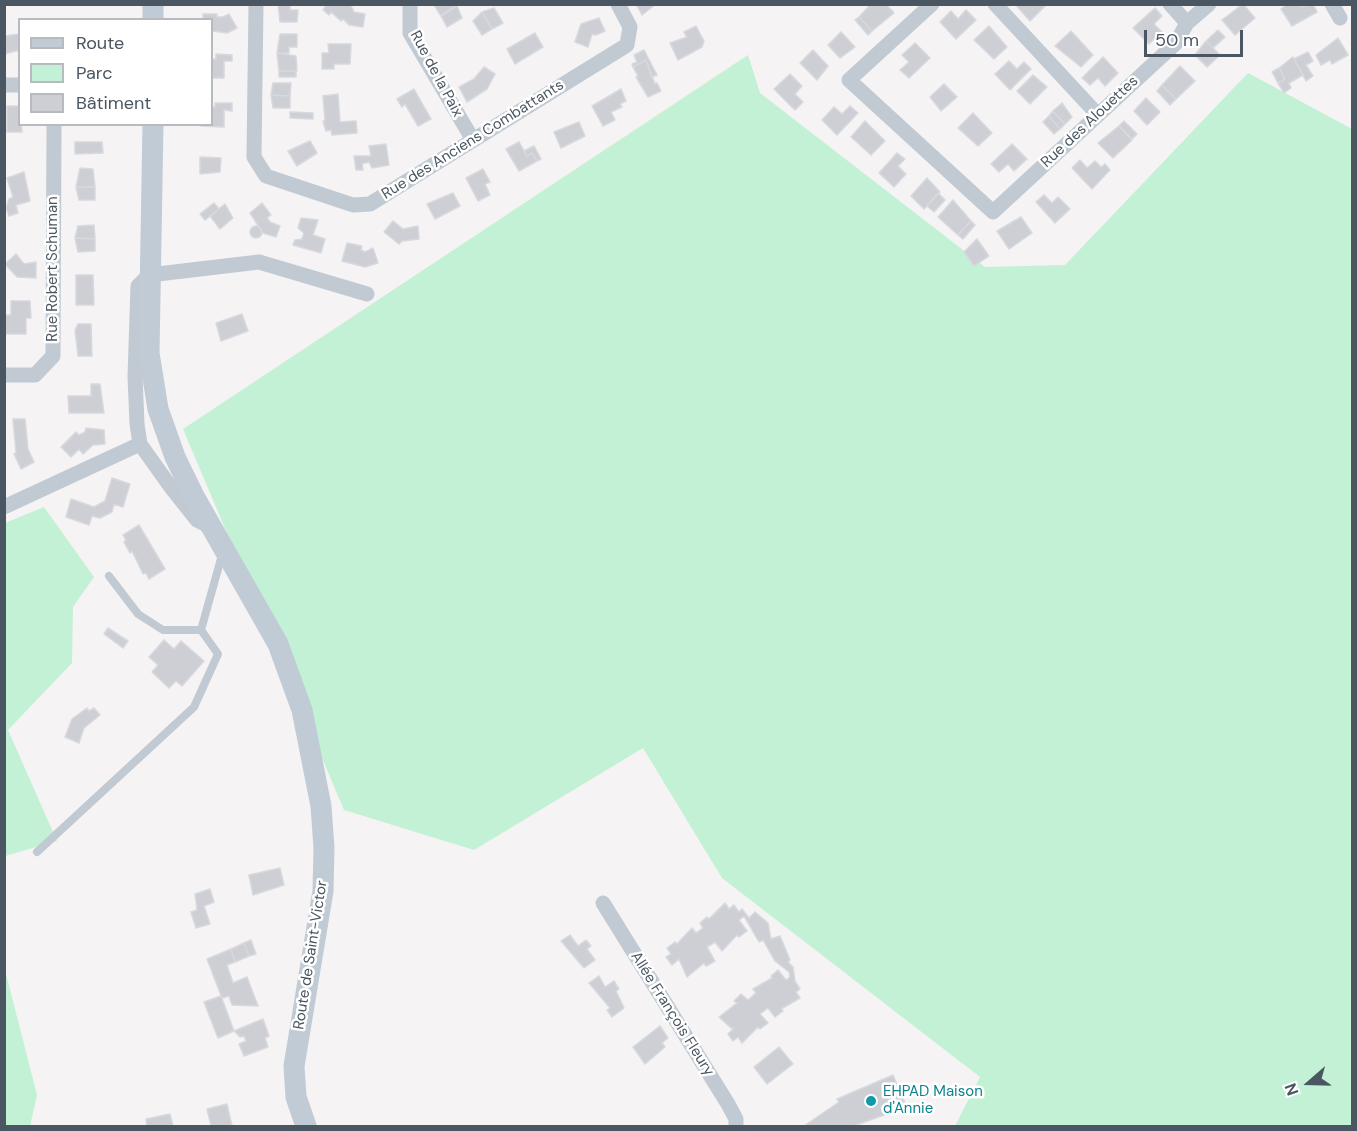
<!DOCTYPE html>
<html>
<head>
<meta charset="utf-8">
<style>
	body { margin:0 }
	#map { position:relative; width:1357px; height:1131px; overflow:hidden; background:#f5f3f3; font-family:"DM Sans",sans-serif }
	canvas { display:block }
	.frame { position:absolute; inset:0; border:6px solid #4a5661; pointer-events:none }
	.legend { position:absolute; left:18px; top:18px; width:195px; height:108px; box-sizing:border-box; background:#fff; border:2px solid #b7bbc0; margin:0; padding:8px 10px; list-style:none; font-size:18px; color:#4a5661 }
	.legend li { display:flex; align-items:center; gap:12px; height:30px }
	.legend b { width:30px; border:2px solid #b7bbc0 }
	.north { position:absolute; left:1279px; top:1053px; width:60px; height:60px; -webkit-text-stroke:4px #fff; paint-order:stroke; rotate:250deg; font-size:16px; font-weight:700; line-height:24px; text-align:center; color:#4a5661 }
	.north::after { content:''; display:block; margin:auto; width:21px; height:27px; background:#4a5661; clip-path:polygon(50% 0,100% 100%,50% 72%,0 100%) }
	.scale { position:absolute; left:1144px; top:30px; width:99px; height:27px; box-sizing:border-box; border:3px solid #4a5661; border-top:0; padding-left:8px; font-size:18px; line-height:21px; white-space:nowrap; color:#4a5661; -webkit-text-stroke:4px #fff; paint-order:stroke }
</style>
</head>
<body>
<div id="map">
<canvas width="1357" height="1131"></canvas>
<div class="frame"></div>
<ul class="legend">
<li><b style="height:8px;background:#c1cbd6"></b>Route</li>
<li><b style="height:16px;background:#c3f1d5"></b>Parc</li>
<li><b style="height:16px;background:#cdcfd5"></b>Bâtiment</li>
</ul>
<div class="north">N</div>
<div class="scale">50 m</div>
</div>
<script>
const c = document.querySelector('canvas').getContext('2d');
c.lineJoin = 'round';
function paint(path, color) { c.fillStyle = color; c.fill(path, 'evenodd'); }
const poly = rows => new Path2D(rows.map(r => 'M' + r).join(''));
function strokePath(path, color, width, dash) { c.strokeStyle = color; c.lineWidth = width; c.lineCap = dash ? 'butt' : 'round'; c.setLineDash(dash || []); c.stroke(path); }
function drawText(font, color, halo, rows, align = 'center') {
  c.font = font + ' "DM Sans",sans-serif'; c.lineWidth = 5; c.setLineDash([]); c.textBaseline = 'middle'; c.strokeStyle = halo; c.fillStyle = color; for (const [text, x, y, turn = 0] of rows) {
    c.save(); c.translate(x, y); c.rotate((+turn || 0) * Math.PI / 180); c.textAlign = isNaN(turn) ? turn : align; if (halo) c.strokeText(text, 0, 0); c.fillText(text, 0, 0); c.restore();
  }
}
const green = poly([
	[748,55,760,93,985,267,1065,265,1248,73,1352,129,1352,1126,955,1126,980,1077,722,878,643,748,474,850,344,810,183,429],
	[44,507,94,577,73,607,72,663,8,730,57,841,5,856,5,523],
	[4,966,37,1095,30,1126,5,1126]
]);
const building = poly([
	[278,4,290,4,290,10,298,10,297,22,280,22,278,4],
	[327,4,350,4,354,12,365,14,363,27,349,25,343,19,341,21,331,12,329,15,323,10,327,4],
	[457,4,441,16,434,5,435,4,457,4],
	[636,4,656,4,642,15,636,4],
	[871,4,886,4,894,13,872,31,859,17,871,4],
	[1015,4,1047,4,1030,21,1015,4],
	[1243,4,1255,18,1235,35,1222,20,1243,4],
	[1288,4,1300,4,1302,7,1313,4,1317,12,1292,26,1281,9,1288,4],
	[457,6,462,18,447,27,441,16,457,6],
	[494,8,503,23,492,29,482,12,494,8],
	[1155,8,1162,16,1154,24,1162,32,1149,44,1133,28,1155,8],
	[966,10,976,20,956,39,940,22,951,11,958,19,966,10],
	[482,12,492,29,482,35,473,21,482,12],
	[203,14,217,14,217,17,223,17,229,14,237,28,227,33,212,31,212,20,203,20,203,14],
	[859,17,872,31,868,35,855,20,859,17],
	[599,18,605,31,596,35,592,34,588,47,575,42,581,24,599,18],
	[696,26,704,41,702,47,678,60,670,43,687,37,684,32,696,26],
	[989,26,1007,47,994,59,974,40,989,26],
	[1218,30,1225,37,1213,48,1206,41,1218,30],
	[1071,31,1093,55,1081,67,1055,46,1071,31],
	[841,32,855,47,840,58,828,45,841,32],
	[535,33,543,47,515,64,507,49,535,33],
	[20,34,20,50,4,54,4,36,20,34],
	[280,34,297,34,297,47,289,47,289,53,277,53,280,34],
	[1338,38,1348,55,1332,64,1330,60,1321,65,1316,55,1338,38],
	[1206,41,1220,55,1207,67,1195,55,1206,41],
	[915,43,930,58,909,78,900,70,909,62,902,55,915,43],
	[328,44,351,44,350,64,334,64,334,69,322,69,322,53,329,53,328,44],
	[644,50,657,75,652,77,646,60,633,67,632,64,637,62,634,55,644,50],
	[813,50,828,66,817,80,800,63,813,50],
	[1308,52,1313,61,1306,65,1313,76,1306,81,1294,59,1308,52],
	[277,53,296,56,297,71,279,71,277,53],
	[216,54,232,55,232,61,224,61,224,78,212,78,212,59,216,59,216,54],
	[1103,57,1118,73,1105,86,1098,78,1090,85,1082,78,1103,57],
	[1293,57,1303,75,1289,83,1291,88,1284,93,1278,83,1285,79,1279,68,1293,57],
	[646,60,655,84,657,83,661,91,648,97,636,77,638,76,633,67,646,60],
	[1009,61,1017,69,1024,62,1031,69,1010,90,995,74,1009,61],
	[1180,66,1195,81,1176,99,1162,85,1180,66],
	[484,67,495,74,487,89,467,102,459,87,474,79,484,67],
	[1279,68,1285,79,1278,83,1272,72,1279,68],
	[279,71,296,71,296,77,279,77,279,71],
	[790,74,802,86,795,94,803,102,795,110,774,89,790,74],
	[1033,75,1047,87,1030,104,1017,91,1033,75],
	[273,83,291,83,290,96,271,95,273,83],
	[944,84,957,97,941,111,930,97,944,84],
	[1162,85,1176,99,1170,105,1157,91,1162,85],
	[414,89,431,119,418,126,405,104,402,107,397,99,414,89],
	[621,89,626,101,620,104,622,107,611,112,615,120,603,126,592,106,621,89],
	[338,94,340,122,356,121,357,133,332,135,331,130,326,131,323,121,325,121,323,96,338,94],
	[271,95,290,96,290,108,273,108,271,95],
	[1146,98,1160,112,1147,125,1134,111,1146,98],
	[215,103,232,103,232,111,224,110,224,127,201,126,212,124,212,107,215,107,215,103],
	[1062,103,1072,117,1065,124,1053,111,1062,103],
	[7,106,20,106,22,132,7,132,7,106],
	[850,106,858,113,837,135,822,120,834,107,842,114,850,106],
	[1053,111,1065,124,1060,129,1049,116,1053,111],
	[290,112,313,113,313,119,290,118,290,112],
	[973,113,992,133,978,146,958,128,973,113],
	[1049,116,1060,129,1054,134,1043,122,1049,116],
	[865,121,885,141,871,155,851,137,865,121],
	[1124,121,1137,134,1132,139,1119,126,1124,121],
	[579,122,585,136,561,148,554,132,579,122],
	[1119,126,1132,140,1113,158,1098,143,1119,126],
	[310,141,317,153,297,166,288,151,310,141],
	[75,142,102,142,103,153,75,154,75,142],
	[519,142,527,156,532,153,537,161,519,171,506,149,519,142],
	[386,144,389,165,372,168,369,162,362,164,363,170,356,170,354,156,371,156,369,146,386,144],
	[1012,144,1027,159,1014,171,1008,164,999,172,991,164,1012,144],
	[534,146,541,159,537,161,532,153,527,156,524,151,534,146],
	[897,153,905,159,898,166,906,174,894,187,879,173,897,153],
	[200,157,221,158,220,172,200,174,200,157],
	[1080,160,1087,168,1095,161,1101,167,1105,164,1110,170,1092,189,1072,168,1080,160],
	[80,168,93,169,95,187,76,187,80,168],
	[483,169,490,182,485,184,490,195,478,201,466,178,483,169],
	[24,172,30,201,16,205,18,213,9,216,6,208,9,199,13,197,7,178,24,172],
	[927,178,940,192,924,209,911,196,927,178],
	[76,187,95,187,95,200,79,200,76,187],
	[453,193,460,206,435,219,427,204,453,193],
	[938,193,945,200,934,212,927,206,938,193],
	[1044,195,1052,203,1058,197,1070,209,1055,223,1036,202,1044,195],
	[953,200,971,221,958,235,938,217,953,200],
	[214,203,219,209,205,220,200,214,214,203],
	[262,203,271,215,267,218,270,222,280,226,276,237,263,233,250,213,262,203],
	[225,204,233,218,220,229,210,216,225,204],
	[1021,217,1032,233,1009,249,997,231,1021,217],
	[301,218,318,220,313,235,325,239,321,253,293,245,295,240,302,239,304,233,298,228,301,218],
	[393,221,403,229,418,226,419,239,402,241,399,244,384,232,393,221],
	[971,221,975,225,963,239,958,235,971,221],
	[94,225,95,239,75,238,78,226,94,225],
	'250 232a6 6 0 1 1 12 0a6 6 0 1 1-12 0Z',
	[75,238,95,239,95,251,78,252,75,238],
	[977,239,989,256,974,266,964,252,977,239],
	[347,243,362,246,361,250,365,252,373,248,378,263,365,267,342,261,347,243],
	[16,254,24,264,36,262,36,278,17,277,5,264,16,254],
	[76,275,93,275,94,305,76,305,76,275],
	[11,301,30,301,31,318,26,318,26,334,5,334,4,315,11,315,11,301],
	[242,314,248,331,221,341,216,323,242,314],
	[78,324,91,324,92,356,78,356,75,330,78,324],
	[91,384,100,384,104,413,69,413,68,396,91,396,91,384],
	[13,419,25,419,28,449,34,462,21,469,14,454,16,453,13,419],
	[86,428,104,430,105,444,93,445,83,454,79,449,71,457,61,447,76,432,79,435,85,432,86,428],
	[112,478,130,484,123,507,114,504,112,512,100,518,92,516,89,525,66,517,71,499,94,507,105,501,112,478],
	[139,525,165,569,149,579,146,573,143,574,132,551,130,553,124,542,126,540,123,535,139,525],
	[108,628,128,641,123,648,104,634,108,628],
	[164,640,174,649,181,641,204,661,182,686,176,681,169,688,152,672,158,665,149,657,164,640],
	[87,708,89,711,94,708,100,715,84,728,79,743,65,737,72,719,87,708],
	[280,868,284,885,253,895,249,875,280,868],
	[210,889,214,902,204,906,210,924,196,928,191,912,197,910,195,894,210,889],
	[725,903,729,909,734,905,739,912,742,909,749,918,755,912,768,923,771,939,780,936,790,960,788,962,793,967,795,981,800,989,796,992,800,998,781,1009,783,1011,775,1017,768,1008,760,1014,768,1023,760,1029,758,1027,742,1043,738,1037,733,1041,728,1034,734,1028,731,1028,719,1017,737,1003,734,1001,741,994,748,1000,756,993,753,989,772,978,771,976,778,970,786,980,790,977,789,972,775,961,763,940,759,942,744,916,739,920,747,931,739,937,737,935,722,951,715,942,707,947,715,961,706,966,704,963,687,977,679,959,672,965,666,957,671,954,667,948,675,942,677,944,692,928,696,933,703,928,700,923,707,917,709,919,725,903],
	[570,935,578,946,586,940,591,946,587,949,595,960,584,968,561,941,570,935],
	[251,940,256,954,249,956,244,943,251,940],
	[244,943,249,956,235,962,231,949,244,943],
	[231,949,235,962,227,965,233,983,247,977,258,1006,232,1005,229,996,222,998,207,959,231,949],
	[599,976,605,987,614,981,619,989,616,991,624,1008,612,1017,607,1010,610,1008,589,983,599,976],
	[221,996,234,1031,218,1038,204,1002,221,996],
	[263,1019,269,1036,265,1038,268,1047,244,1056,239,1044,246,1041,244,1036,240,1037,234,1031,263,1019],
	[660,1026,668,1038,662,1043,665,1047,645,1064,633,1047,660,1026],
	[779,1047,793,1064,767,1084,754,1067,779,1047],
	[893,1075,905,1103,889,1111,890,1113,853,1126,804,1126,839,1102,837,1099,893,1075],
	[227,1104,232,1126,211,1126,207,1109,227,1104],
	[170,1114,173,1126,147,1126,146,1119,170,1114]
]);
const service = poly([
	[109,576,138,614,163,630,201,630,222,555],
	[37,852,194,707,218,654,201,630]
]);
const minor = poly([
	[256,4,254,157,266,176,353,205,370,204,627,45,630,27,618,4],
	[410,4,410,33,473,140],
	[932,4,849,80,993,212,1176,43,1187,23,1209,4],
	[995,4,1098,115],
	[1170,4,1187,23],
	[1332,4,1340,18],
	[4,85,20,85],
	[4,375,35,375,53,356,54,124],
	[4,507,140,444],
	[205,524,197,520,170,486,140,444,137,424,135,376,138,286,149,275,259,262,367,294],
	[603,903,728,1104,736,1119,736,1126]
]);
const secondary = poly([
	[153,4,153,20],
	[153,124,149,353,158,409,175,457,195,498,278,644,302,710,321,806,324,848,323,891,294,1066,296,1097,306,1126]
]);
const markers = [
	[871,1101,6,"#0f9aa8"]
];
const streetNames = [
	["Rue de la Paix",436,74,62],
	["Rue des Alouettes",1090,122,-43],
	["Rue des Anciens Combattants",473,140,-32],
	["Rue Robert Schuman",53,269,-90],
	["Route de Saint-Victor",311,955,-81],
	["Allée François Fleury",672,1014,58]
];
const cultureNames = [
	["EHPAD Maison",883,1092],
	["d'Annie",883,1109]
];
paint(green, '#c3f1d5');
paint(building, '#cdcfd5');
strokePath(building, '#d7d9de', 1.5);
strokePath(service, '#c1cad2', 8);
strokePath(minor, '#c1cad2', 15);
strokePath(secondary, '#c1cbd6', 21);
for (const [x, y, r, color] of markers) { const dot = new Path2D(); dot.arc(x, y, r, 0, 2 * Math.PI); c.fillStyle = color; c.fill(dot); strokePath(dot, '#fff', 2); }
drawText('15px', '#4a5661', '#fff', streetNames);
drawText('15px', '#0d838f', '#fff', cultureNames, 'left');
</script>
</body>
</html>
